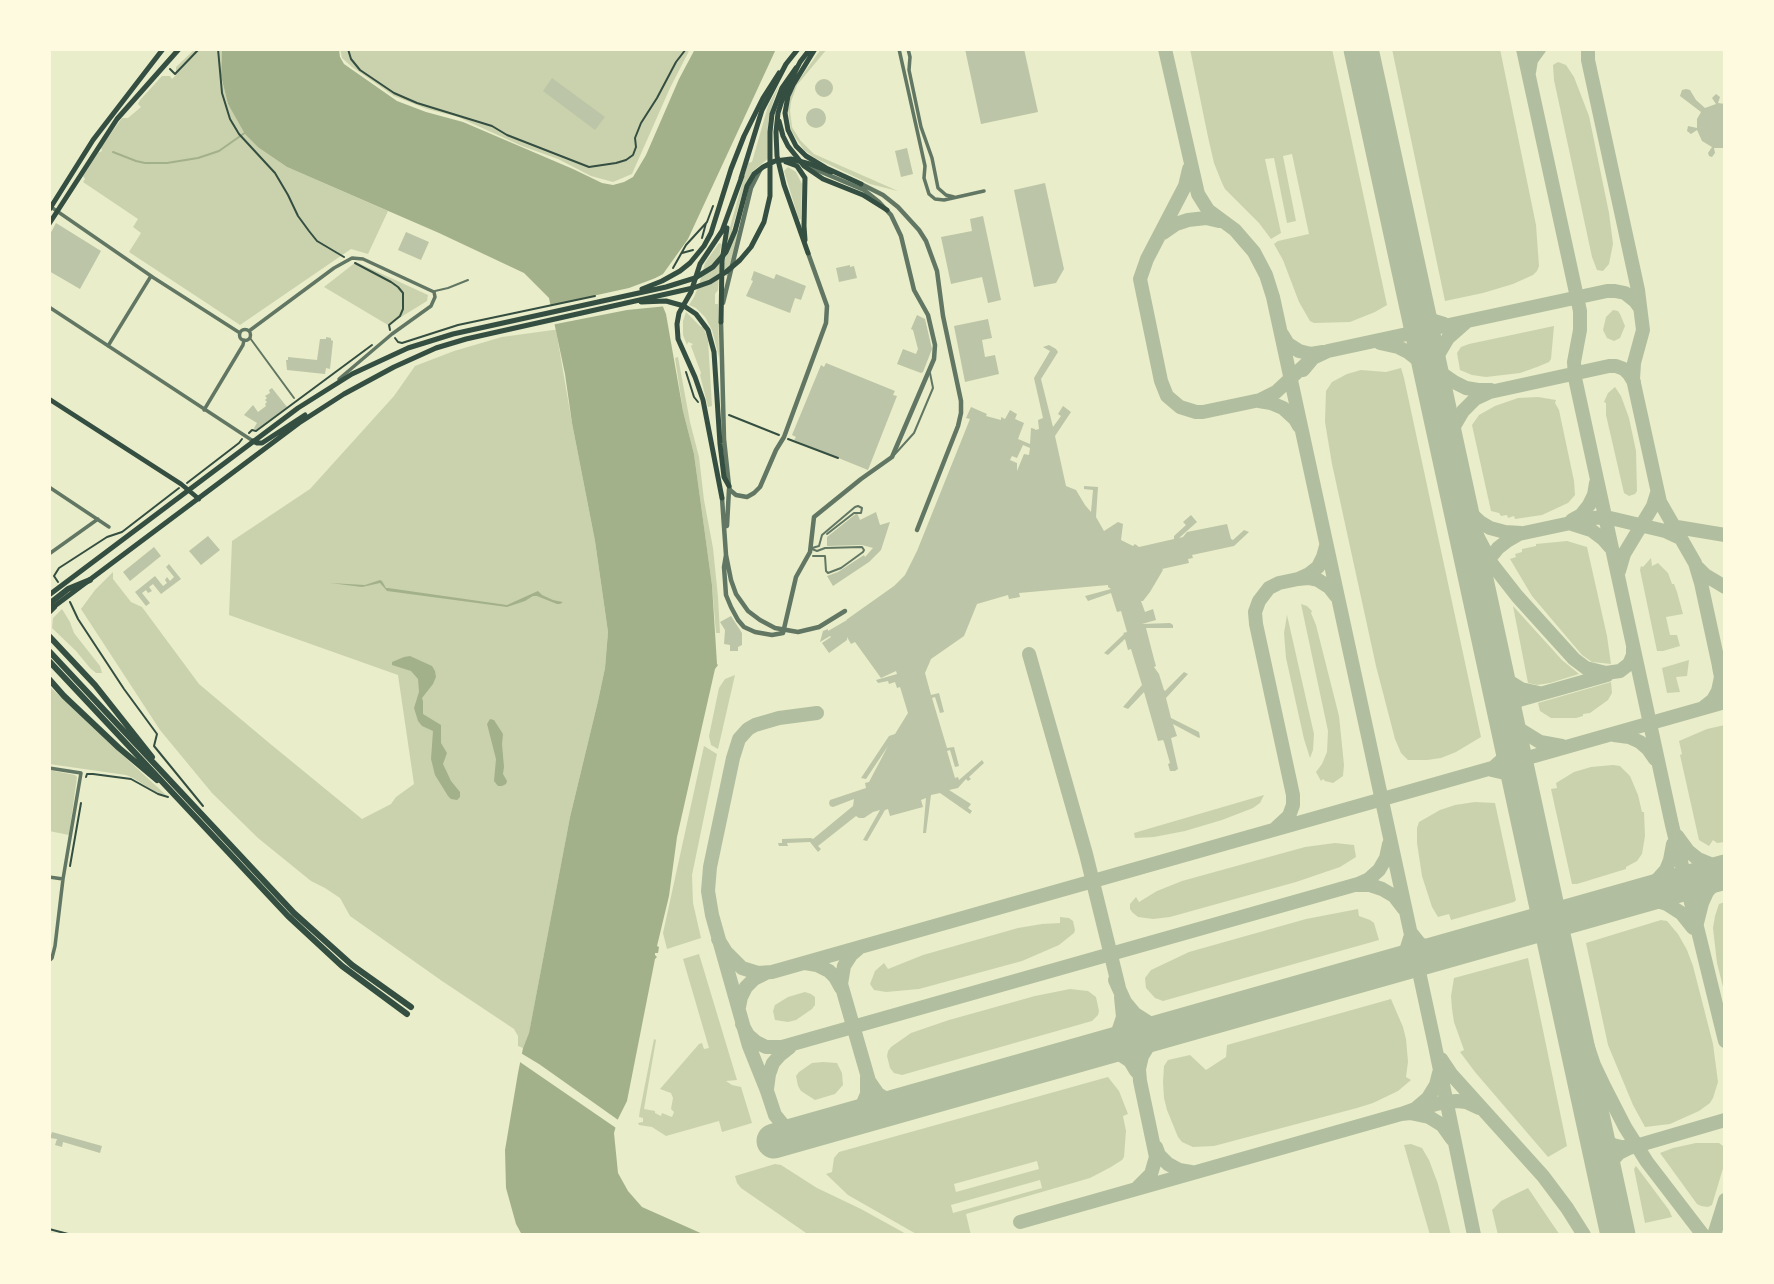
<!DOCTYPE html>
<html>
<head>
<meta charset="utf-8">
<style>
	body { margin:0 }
	#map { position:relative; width:1774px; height:1284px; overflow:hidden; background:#e9edc9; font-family:"DM Sans",sans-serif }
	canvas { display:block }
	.frame { position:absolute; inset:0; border:51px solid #fefae0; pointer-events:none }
</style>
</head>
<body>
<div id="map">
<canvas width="1774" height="1284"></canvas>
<div class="frame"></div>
</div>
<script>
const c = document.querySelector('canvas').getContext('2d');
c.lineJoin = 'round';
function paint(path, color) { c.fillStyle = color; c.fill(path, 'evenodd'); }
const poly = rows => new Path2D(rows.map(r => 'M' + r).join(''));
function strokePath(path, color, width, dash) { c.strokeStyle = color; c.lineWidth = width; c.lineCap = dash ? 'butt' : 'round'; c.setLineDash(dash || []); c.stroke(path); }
const green = poly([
	[195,49,222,49,221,76,228,104,259,148,287,167,388,211,368,254,351,249,240,325,129,252,141,233,133,227,138,219,83,182,85,179,83,176,98,153,102,151,101,147,122,118,128,118,141,107,138,104,140,100,162,76,170,76,172,79,176,75,176,67],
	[340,49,690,49,670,88,632,174,613,182,591,176,558,159,522,146,458,117,427,109,394,96,352,67,342,58],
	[821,49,827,49,797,85,791,102,790,111,792,127,800,140,814,154,898,191,870,184,815,158,804,150,795,137,791,130,788,110,791,94,799,80],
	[1190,49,1332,49,1387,305,1375,312,1350,322,1314,323,1310,321,1299,302,1283,260,1274,244,1278,241,1309,234,1292,154,1283,156,1296,221,1287,223,1274,158,1265,159,1281,233,1271,239,1259,223,1225,189,1222,183,1214,163,1208,137],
	[1392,49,1500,49,1536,225,1539,266,1537,271,1533,275,1513,284,1483,293,1445,301],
	[1558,62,1566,65,1574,77,1589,116,1609,213,1613,244,1609,264,1603,271,1597,270,1592,257,1554,80,1553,65],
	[780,83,773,102,768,122,769,158,753,171,743,191,732,229,739,231,729,277,724,275,724,263,730,227,748,163,752,162,768,106],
	[788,167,796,172,802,184,801,219,799,220,784,171],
	[719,243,722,244,720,251,718,290,715,294,715,304,718,304,719,357,712,330,705,317,696,308,689,305,694,297,699,285,705,263],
	[356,262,428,295,427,301,388,325,324,287],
	[1613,310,1618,311,1620,314,1625,326,1620,338,1614,341,1607,338,1603,330,1606,317],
	[686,312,701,327,703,326,708,340,712,406,708,407,700,375,701,373,691,346,693,344,688,342,687,345,683,335,683,321],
	[1554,326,1551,359,1549,362,1537,367,1520,373,1486,377,1472,375,1460,370,1457,353,1461,347,1469,344],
	[553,330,556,330,572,423,595,541,608,632,605,668,598,701,570,817,529,1034,523,1048,518,1046,518,1036,514,1029,442,981,350,916,340,898,325,888,311,881,258,838,212,793,160,730,81,609,95,590,113,572,113,579,131,602,142,607,199,684,268,742,362,819,391,804,396,797,414,784,398,675,229,615,232,541,310,489,394,396,415,366,454,351,502,337],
	[678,357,690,422,699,457,704,500,713,548,718,597,720,633,716,633,712,585,694,454,683,411,675,358],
	[1401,368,1404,378,1481,737,1456,752,1441,758,1427,760,1408,760,1401,753,1395,739,1376,666,1332,464,1325,422,1326,391,1332,382,1347,374,1361,370,1386,372],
	[1615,387,1621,396,1629,418,1636,451,1637,491,1635,494,1629,496,1624,493,1606,415,1606,403,1604,402,1608,393],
	[1538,397,1556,400,1555,403,1559,410,1574,481,1575,495,1568,503,1542,515,1515,519,1514,516,1508,518,1507,515,1501,516,1499,513,1491,511,1472,425,1479,415,1495,406,1518,398],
	[1567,541,1587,547,1607,636,1611,664,1592,662,1582,655,1532,596,1510,559,1516,557,1515,554,1522,552,1522,549,1536,546,1536,544],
	[1651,558,1652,566,1658,563,1668,573,1672,584,1674,584,1677,592,1683,614,1666,617,1670,635,1677,635,1680,646,1663,651,1657,651,1640,570,1641,566,1643,567],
	[1301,604,1307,606,1312,611,1311,613,1316,625,1339,716,1344,765,1343,776,1333,783,1325,781,1323,779,1321,781,1316,772,1322,764,1327,752,1328,731],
	[1513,606,1562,660,1579,674,1550,683,1537,685,1528,683],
	[62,609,70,622,74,633,100,666,102,673,96,673,90,668,76,651,52,628,53,618],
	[1287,615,1314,734,1313,750,1310,758,1304,739,1286,658,1284,633],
	[1689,660,1687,676,1676,677,1680,692,1667,693,1662,668],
	[735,675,718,749,711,745,709,736,719,688,725,679],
	[1611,682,1612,693,1608,700,1590,713,1583,714,1583,716,1576,718,1551,718,1540,711,1538,703],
	[49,686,143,774,166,795,159,794,133,778,126,775,49,764],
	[1725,725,1725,842,1717,843,1713,840,1709,846,1699,840,1680,755,1682,754,1679,741,1707,729],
	[704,746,717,754,692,875,693,903,701,938,667,949,663,933],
	[1613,765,1620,766,1630,776,1638,795,1642,812,1644,812,1645,836,1642,854,1637,861,1626,867,1626,869,1577,884,1572,884,1551,789,1557,788,1556,783,1574,772,1591,767],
	[49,770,75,775,77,777,69,835,49,831],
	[1264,795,1260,803,1253,808,1222,820,1185,831,1154,837,1135,838,1134,833],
	[1475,802,1495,803,1516,900,1514,902,1451,920,1449,914,1438,917,1432,907,1422,876,1417,843,1417,828,1419,822,1440,810,1455,805],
	[1335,843,1354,845,1356,857,1340,867,1296,882,1170,917,1153,919,1138,917,1132,912,1130,909,1130,904,1136,897,1139,902,1157,891,1182,881,1305,847],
	[1725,902,1725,995,1717,963,1713,928,1715,916,1719,904],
	[1358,909,1359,916,1370,920,1374,923,1379,940,1163,1001,1155,998,1146,988,1145,978,1151,970,1189,952,1306,919],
	[1060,917,1069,918,1073,921,1075,930,1074,933,1059,945,1022,961,919,989,886,992,874,990,870,984,875,971,884,963,888,969,923,955,1018,928,1042,924,1060,923],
	[1661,920,1667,921,1678,934,1687,950,1693,966,1713,1044,1718,1082,1713,1098,1710,1103,1699,1111,1670,1124,1645,1127,1633,1105,1608,1045,1586,943],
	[699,954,737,1080,726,1081,732,1085,741,1087,752,1123,722,1132,719,1121,666,1136,652,1127,639,1125,638,1123,643,1122,643,1118,639,1117,640,1110,654,1039,656,1040,644,1109,655,1111,655,1113,661,1116,662,1113,672,1117,674,1112,671,1109,673,1098,671,1093,660,1089,699,1044,702,1043,704,1049,709,1048,683,959],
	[1528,958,1567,1146,1548,1157,1475,1072,1460,1052,1464,1050,1454,1022,1452,1009,1451,996,1454,978],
	[1070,989,1088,991,1096,997,1099,1011,1098,1015,1092,1021,902,1075,894,1073,890,1068,887,1056,888,1051,891,1047,911,1033,949,1020,1035,996],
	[805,992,811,994,815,997,815,1005,812,1009,796,1020,788,1022,775,1020,773,1011,775,1005,788,997],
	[1391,999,1403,1027,1406,1039,1408,1062,1406,1077,1411,1080,1398,1091,1373,1103,1357,1108,1214,1146,1193,1147,1182,1142,1178,1137,1167,1110,1164,1098,1163,1082,1164,1066,1168,1060,1190,1055,1206,1070,1226,1057,1227,1045],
	[823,1062,837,1063,842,1073,843,1085,835,1094,815,1100,801,1091,798,1086,796,1076,799,1072,812,1063],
	[1108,1077,1119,1091,1128,1114,1123,1116,1126,1131,1124,1157,1122,1160,1111,1167,1090,1178,966,1214,971,1235,918,1235,848,1195,826,1174,832,1172,834,1158,839,1152],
	[1037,1161,1039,1169,956,1192,954,1184],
	[1040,1180,1042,1188,953,1213,951,1205],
	[1696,1143,1719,1143,1723,1146,1725,1150,1724,1165,1712,1205,1708,1207,1701,1206,1697,1204,1660,1153,1673,1148],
	[1411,1144,1422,1148,1429,1160,1438,1184,1451,1235,1430,1235,1404,1145],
	[775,1164,781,1165,817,1188,861,1209,908,1235,809,1235,741,1188,737,1183,735,1176],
	[1636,1166,1669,1210,1672,1217,1645,1223,1634,1169],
	[1528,1188,1553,1225,1560,1235,1498,1235,1492,1210,1501,1201]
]);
const water = poly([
	[222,49,339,49,340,57,344,64,397,101,426,112,463,122,573,169,602,183,613,185,624,182,633,177,646,155,679,79,695,49,776,49,688,239,663,274,652,280,666,314,683,411,694,454,712,585,717,664,718,665,715,669,677,837,669,896,657,946,659,947,658,953,655,953,655,955,657,957,655,959,627,1101,618,1119,614,1133,618,1173,628,1191,642,1207,705,1235,522,1235,516,1224,506,1188,505,1150,518,1073,523,1048,529,1033,570,817,598,701,605,668,608,632,595,541,572,423,565,374,549,298,524,273,439,233,287,167,259,148,245,134,228,104,221,76],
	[380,580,382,581,386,588,388,588,507,605,538,591,542,595,553,600,563,602,560,604,557,604,537,596,533,596,525,601,507,607,387,591,380,583,362,587,330,583,365,585],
	[410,656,432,666,435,671,436,677,433,684,422,698,423,701,423,714,441,725,441,743,447,753,443,764,451,781,460,792,460,797,457,800,451,799,448,796,435,775,431,759,433,731,422,726,418,721,414,708,419,692,418,679,411,671,392,665,392,662,404,657],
	[490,719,494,720,503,734,502,744,504,767,503,774,507,781,506,784,502,786,498,786,494,781,496,759,487,724]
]);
const pier = poly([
	[669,273,666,277,657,281,667,306,627,310,551,325,547,306,629,288],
	[519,1052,539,1064,621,1122,619,1130,517,1060]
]);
const stream = poly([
	[113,152,136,161,145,163,167,163,198,158,219,151,246,132]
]);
const taxiway = poly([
	[1165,49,1198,194,1208,210,1235,230,1254,252,1266,275,1273,297,1434,1041,1474,1235],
	[1523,49,1580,311,1580,330,1574,362,1575,378,1672,825,1725,1041],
	[1588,49,1588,60,1638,290,1643,330,1634,363,1633,379,1660,502,1695,563,1701,583,1719,666,1725,678],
	[1529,72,1531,60,1539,49],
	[1189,169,1185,186,1147,259,1140,279,1161,381,1167,396,1180,407,1196,412,1203,412,1260,400,1276,392,1307,363],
	[1163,233,1176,224,1188,220,1206,218,1219,221],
	[1414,291,1418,306,1422,313,1431,320,1444,324],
	[1422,328,1430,359,1441,373,1454,382,1466,388,1478,390,1491,390],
	[1282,334,1288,344,1299,351,1311,354,1323,352],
	[1380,343,1398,347,1408,352,1422,363,1431,376],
	[1303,370,1313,358,1328,351,1607,291,1615,291,1625,293,1635,301,1640,308],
	[1437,397,1433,374,1438,355,1448,338,1465,323],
	[1259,401,1271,403,1283,408,1295,419,1299,426],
	[1445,432,1452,465,1473,528,1492,564,1517,596,1574,659,1586,668,1606,673,1620,671,1629,664,1633,655,1633,648],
	[1449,445,1453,428,1463,411,1475,399,1490,392,1609,366,1616,366,1624,369,1629,374,1634,382],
	[1468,511,1480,522,1490,528,1505,532,1521,533],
	[1572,520,1581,515,1589,505,1594,495,1596,483],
	[1572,524,1591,530,1603,539,1610,547],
	[1671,526,1725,535],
	[1326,546,1323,557,1318,567,1309,574,1298,579,1308,578,1318,580,1329,587,1336,596],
	[1698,568,1705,575,1725,587],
	[1619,571,1624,554,1653,506,1657,493],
	[1485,619,1480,591,1484,569,1490,558,1498,548,1507,541,1519,534,1594,518,1606,517,1665,531,1680,538],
	[1491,647,1496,666,1505,679,1521,689,1539,693],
	[1029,654,1086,854,1119,988],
	[1500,688,1505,709,1511,720,1519,729,1540,742,1562,746],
	[1704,707,1713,700,1718,691,1721,677,1719,667],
	[817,713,779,718,755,725,748,729,739,739,733,758,710,867,708,891,712,915,749,1046,767,1091,775,1115,784,1126,796,1132,833,1124],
	[1509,732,1507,715,1512,705,1519,700,1607,675],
	[1614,735,1629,737,1640,742,1648,749,1655,759],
	[1494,767,1503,759,1508,748,1510,739,1507,725],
	[1492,770,1505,773,1517,783,1520,788,1526,816],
	[1276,828,1289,816,1293,805,1293,795,1256,624,1255,612,1259,601,1269,588,1279,583,1298,579],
	[1677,836,1688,851,1698,859,1710,864,1725,867],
	[1356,885,1370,885,1382,889,1394,896,1404,909],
	[1545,894,1555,938,1576,1012,1594,1065,1605,1088,1625,1127,1647,1162,1703,1235],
	[1633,899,1648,898,1667,904,1681,913,1693,928],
	[1597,907,1636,896,1650,888,1666,870,1670,860,1673,844],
	[1697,923,1702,903,1707,892,1716,881,1725,875],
	[1412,934,1420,944,1437,951,1469,944],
	[718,939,726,952,742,968,758,973,772,972,1725,702],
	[858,949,851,955,844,966,841,984,869,1081,878,1094,888,1100,896,1102,908,1103,932,1096],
	[805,963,817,965,829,971,835,977,841,988],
	[1346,979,1393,965,1405,954,1410,938],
	[1115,980,1125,1002,1135,1014,1149,1023,1161,1026,1173,1027],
	[739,1007,741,997,746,987,754,979,766,973],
	[1125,1015,1137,1071],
	[742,1024,748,1035,756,1042,766,1047,782,1047,1358,884,1369,879,1379,870,1386,858,1389,844],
	[1099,1050,1106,1050,1118,1053,1130,1061,1136,1071],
	[1080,1054,1103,1047,1117,1035,1123,1017,1121,997],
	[1441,1059,1451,1074,1543,1176,1567,1208,1584,1235],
	[1439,1073,1436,1085,1428,1098,1415,1109,1401,1114,1410,1113,1429,1117,1442,1125,1452,1139],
	[767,1089,769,1074,773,1063,780,1055,790,1047],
	[1589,1098,1595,1126,1601,1137,1613,1145,1621,1147,1631,1147],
	[1418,1109,1444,1102,1457,1101,1466,1102,1479,1108],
	[835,1123,850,1119,861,1108,867,1094,867,1077],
	[1156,1147,1159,1155,1168,1164,1179,1170,1191,1172],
	[1138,1187,1151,1174,1156,1157,1140,1081,1139,1069,1142,1056,1150,1043,1159,1034,1198,1022],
	[1613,1210,1606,1175,1610,1163,1619,1153,1629,1148,1725,1120],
	[1613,1211,1619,1235],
	[1020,1222,1401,1114],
	[1714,1235,1725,1200]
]);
const runway = poly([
	[1361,49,1618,1235],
	[774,1141,1725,872]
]);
const building = poly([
	[965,49,1024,49,1038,112,981,124],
	[552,78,605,117,595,130,543,91],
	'815 88a9 9 0 1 1 18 0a9 9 0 1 1-18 0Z',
	[1686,89,1690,90,1696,100,1705,108,1716,104,1712,98,1716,94,1720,97,1718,103,1725,104,1725,148,1714,148,1715,153,1712,157,1709,156,1708,153,1712,147,1702,141,1697,130,1691,134,1687,131,1688,126,1697,128,1697,119,1701,112,1680,96,1682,90],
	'806 118a10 10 0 1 1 20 0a10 10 0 1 1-20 0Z',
	[907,148,913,174,901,177,895,151],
	[1045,183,1064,269,1056,283,1034,287,1014,190],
	[983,216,1001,300,988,303,982,277,951,284,941,237,972,231,970,219],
	[56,223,101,251,80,289,49,271,49,236],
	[406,232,429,242,421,260,398,250],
	[850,265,850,267,854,266,857,278,839,282,836,268],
	[754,271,774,279,776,274,806,286,801,300,795,298,790,313,746,296,753,281,751,280],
	[917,315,925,319,932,349,923,372,921,373,897,364,903,349,916,354,918,349,913,330,911,329],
	[988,319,992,338,982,340,985,357,995,355,999,374,965,382,954,326],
	[326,337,331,338,331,340,333,341,330,369,326,368,325,374,287,370,286,360,288,360,288,357,317,360,320,339,326,339],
	[1049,345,1056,349,1058,352,1041,379,1053,427,1061,416,1058,414,1063,406,1071,412,1055,436,1066,486,1076,490,1085,505,1091,512,1093,490,1084,489,1084,486,1098,487,1096,517,1104,531,1118,522,1123,524,1121,540,1133,546,1135,544,1139,547,1174,539,1174,536,1186,525,1183,522,1191,515,1197,522,1179,538,1183,537,1187,532,1227,524,1231,539,1233,540,1244,530,1249,532,1234,546,1192,555,1193,558,1188,559,1189,563,1162,569,1163,570,1150,592,1143,601,1141,601,1145,612,1153,609,1156,620,1142,624,1170,623,1173,625,1173,628,1146,628,1154,659,1156,666,1154,667,1159,674,1164,690,1165,691,1184,672,1188,674,1166,698,1171,718,1199,732,1200,737,1199,738,1173,724,1177,736,1171,738,1178,769,1175,771,1170,771,1168,764,1170,763,1164,742,1163,740,1158,741,1144,692,1128,709,1123,707,1142,685,1131,649,1128,650,1125,639,1108,655,1104,653,1124,634,1123,633,1127,632,1121,611,1117,612,1111,593,1088,601,1085,596,1111,589,1108,587,1108,585,1019,593,1020,597,1009,599,1008,595,977,604,964,636,931,659,925,673,931,695,939,693,944,712,940,713,935,697,932,698,947,748,954,747,959,766,955,767,950,750,947,751,955,778,958,777,959,780,982,760,984,763,969,777,971,779,968,781,966,779,958,788,949,790,971,804,968,808,972,811,970,814,940,793,931,795,926,833,923,833,926,798,921,800,923,807,890,816,888,809,885,810,867,841,863,840,880,810,873,812,864,818,859,818,856,816,818,846,821,849,818,852,810,842,787,843,788,846,779,846,778,843,782,843,782,839,811,838,813,839,853,806,854,799,833,807,830,806,829,803,830,800,866,788,865,783,869,782,888,746,866,779,861,778,889,736,895,734,908,713,900,687,897,688,895,682,889,684,888,681,878,683,876,680,897,674,896,671,881,678,855,642,851,644,847,637,847,640,829,653,822,643,831,637,830,636,820,642,823,631,828,629,828,631,847,620,846,620,894,586,905,575,917,551,970,419,966,418,971,407,987,414,986,416,1001,420,1001,417,1005,419,1010,410,1015,413,1017,414,1015,419,1024,423,1018,439,1030,444,1031,428,1035,429,1035,430,1039,429,1038,420,1043,418,1034,378,1050,351,1043,347],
	[1023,445,1030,448,1029,455,1024,454,1017,471,1017,463,1010,460,1012,456,1017,458],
	[826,363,895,391,893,395,897,396,868,470,794,440,796,437,792,435,821,365,824,367],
	[272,388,287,407,256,430,254,428,257,423,244,415,253,405,258,412,266,406,265,404,267,402,265,400,267,398,265,396,270,393,269,390],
	[876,512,880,525,890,522,881,550,869,562,833,586,827,576,838,572,864,555,865,557,873,548,862,545,827,546,827,537,857,513,860,520],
	[208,536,220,550,201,565,189,551],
	[154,547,161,556,130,581,123,572],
	[169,564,181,579,161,594,153,584,149,587,152,591,148,593,146,590,142,593,150,603,146,606,135,592,155,576,163,586,167,583,165,580,167,577,170,581,174,577,166,567],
	[731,616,742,633,742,645,738,647,738,651,730,651,730,645,724,644,725,630,720,622],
	[52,1132,102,1146,100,1153,63,1142,62,1147,55,1145,57,1139,50,1138]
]);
const path = poly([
	[218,49,222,93,230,119,239,134,275,173,288,195,298,216,309,231,317,241,344,257],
	[348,49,351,59,360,70,394,93,417,103,492,126,507,135,589,167,616,163,626,160,633,155,636,147,635,138,641,123,657,98,676,62,686,49],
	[170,69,175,74,199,49],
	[702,238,706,223],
	[682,253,693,250],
	[355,263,391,282,398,287,403,293,403,309,400,316,389,325,390,330],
	[673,268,686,245,707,222,713,206],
	[395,338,398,342,402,343,458,325,595,296],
	[686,372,694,397,698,402],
	[729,415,779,435],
	[249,433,252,430,256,431,372,345],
	[788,439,838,458],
	[187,483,239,443,242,439],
	[58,582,54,576,59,568,107,537,122,532,179,488],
	[70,602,78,619,124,689,157,734,154,746,203,806],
	[86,777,87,774,93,774,131,779,158,794,168,797],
	[70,866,81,803],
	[49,1229,72,1235]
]);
const service = poly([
	[435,291,448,288,468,280],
	[250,338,294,398],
	[895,454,914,433,933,388,930,373],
	[812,548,819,546,822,535,855,507,858,506,862,508,861,513,854,513,827,534],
	[812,549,817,551,825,548,862,547,864,550,863,552,841,568,828,573,826,571,825,556,813,556]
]);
const minor = poly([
	[899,49,925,166,924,178,929,194,935,199,944,200,984,191],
	[908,49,910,57,909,70,921,127,932,158,938,188,946,195,954,197],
	[51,207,154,278,240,333],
	[49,307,253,441],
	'239.5 335a5.5 5.5 0 1 1 11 0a5.5 5.5 0 1 1-11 0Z',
	[249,331,334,268,352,258,363,259,434,292,435,297,431,306,392,334,339,379],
	[108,346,151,276],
	[204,410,243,345,244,340],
	[49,487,109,527],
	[49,554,98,519],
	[49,768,81,773,63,879,55,946,52,958,49,961],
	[49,877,63,879]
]);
const tertiary = poly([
	[861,184,883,195,898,207,919,230,926,241,937,271,943,316,961,401,961,413,958,426,917,530],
	[723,303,751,188,760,170],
	[721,322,724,439,729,486,730,490,736,495,747,497,754,493,760,487,776,450,784,437,826,323,827,306,808,253],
	[722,498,726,555,731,580,736,594,748,611,760,620,775,628,798,632,819,627,845,611],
	[727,526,729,489],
	[726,555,724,567,726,595,731,607,738,620,744,627,755,632,772,635,783,633,796,577,810,552,814,517,861,479,892,457,934,359,935,345,928,315,914,290,901,236,891,215,879,202,864,190,805,165]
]);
const secondary = poly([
	[49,399,181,484,199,499]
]);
const primary = poly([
	[786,162,797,166,805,178,804,226,805,240],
	[642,289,662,281,680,271,690,263,704,246,711,233,731,169,744,136,763,98,779,73],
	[641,302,666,301,684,306,696,314,708,330,714,352,720,444,724,477,729,486],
	[253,441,257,443,262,443,305,415],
	[49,595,298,408,352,374,408,348,453,334,666,287,695,278,713,267,726,252,735,231,747,186,754,174,763,167,775,161,791,159,810,164,831,172],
	[52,608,299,423,344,394,394,367,436,348,466,339,693,288,710,282,726,272,740,260,751,247,764,222,770,196,770,132,772,114,782,88,796,68]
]);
const trunk = poly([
	[815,49,793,85,788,96,785,113,788,130,796,146,806,156,826,168,861,184],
	[779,121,783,136,788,146,804,166,823,179,863,195,887,210],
	[741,178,762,110,786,64,798,49],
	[49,210,93,140,163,49],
	[49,224,117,119,179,49],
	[808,253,784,185,777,156,776,132,778,113,784,94,800,62,810,49],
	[721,322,722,261,727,228],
	[722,498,703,400,695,377,678,339,677,324,679,313,691,292,700,264,722,231,742,176]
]);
const motorway = poly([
	[49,604,68,589,90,580],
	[49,612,54,607],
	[49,636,95,685,152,757],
	[49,651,294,913,352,965,411,1007],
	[49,661,288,916,342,966,407,1014],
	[49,679,64,696,119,748,157,780]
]);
paint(green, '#cad2ad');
paint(water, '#a3b18a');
paint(pier, '#e9edc9');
strokePath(stream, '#a3b18a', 2);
strokePath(taxiway, '#b2bea0', 14);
strokePath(runway, '#b2bea0', 35);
paint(building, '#bcc5a7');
strokePath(path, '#344e41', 2);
strokePath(service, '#617663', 2);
strokePath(minor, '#617663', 3.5);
strokePath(tertiary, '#617663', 4.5);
strokePath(secondary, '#344e41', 4.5);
strokePath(primary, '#344e41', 5);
strokePath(trunk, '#344e41', 5);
strokePath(motorway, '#344e41', 6);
</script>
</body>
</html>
